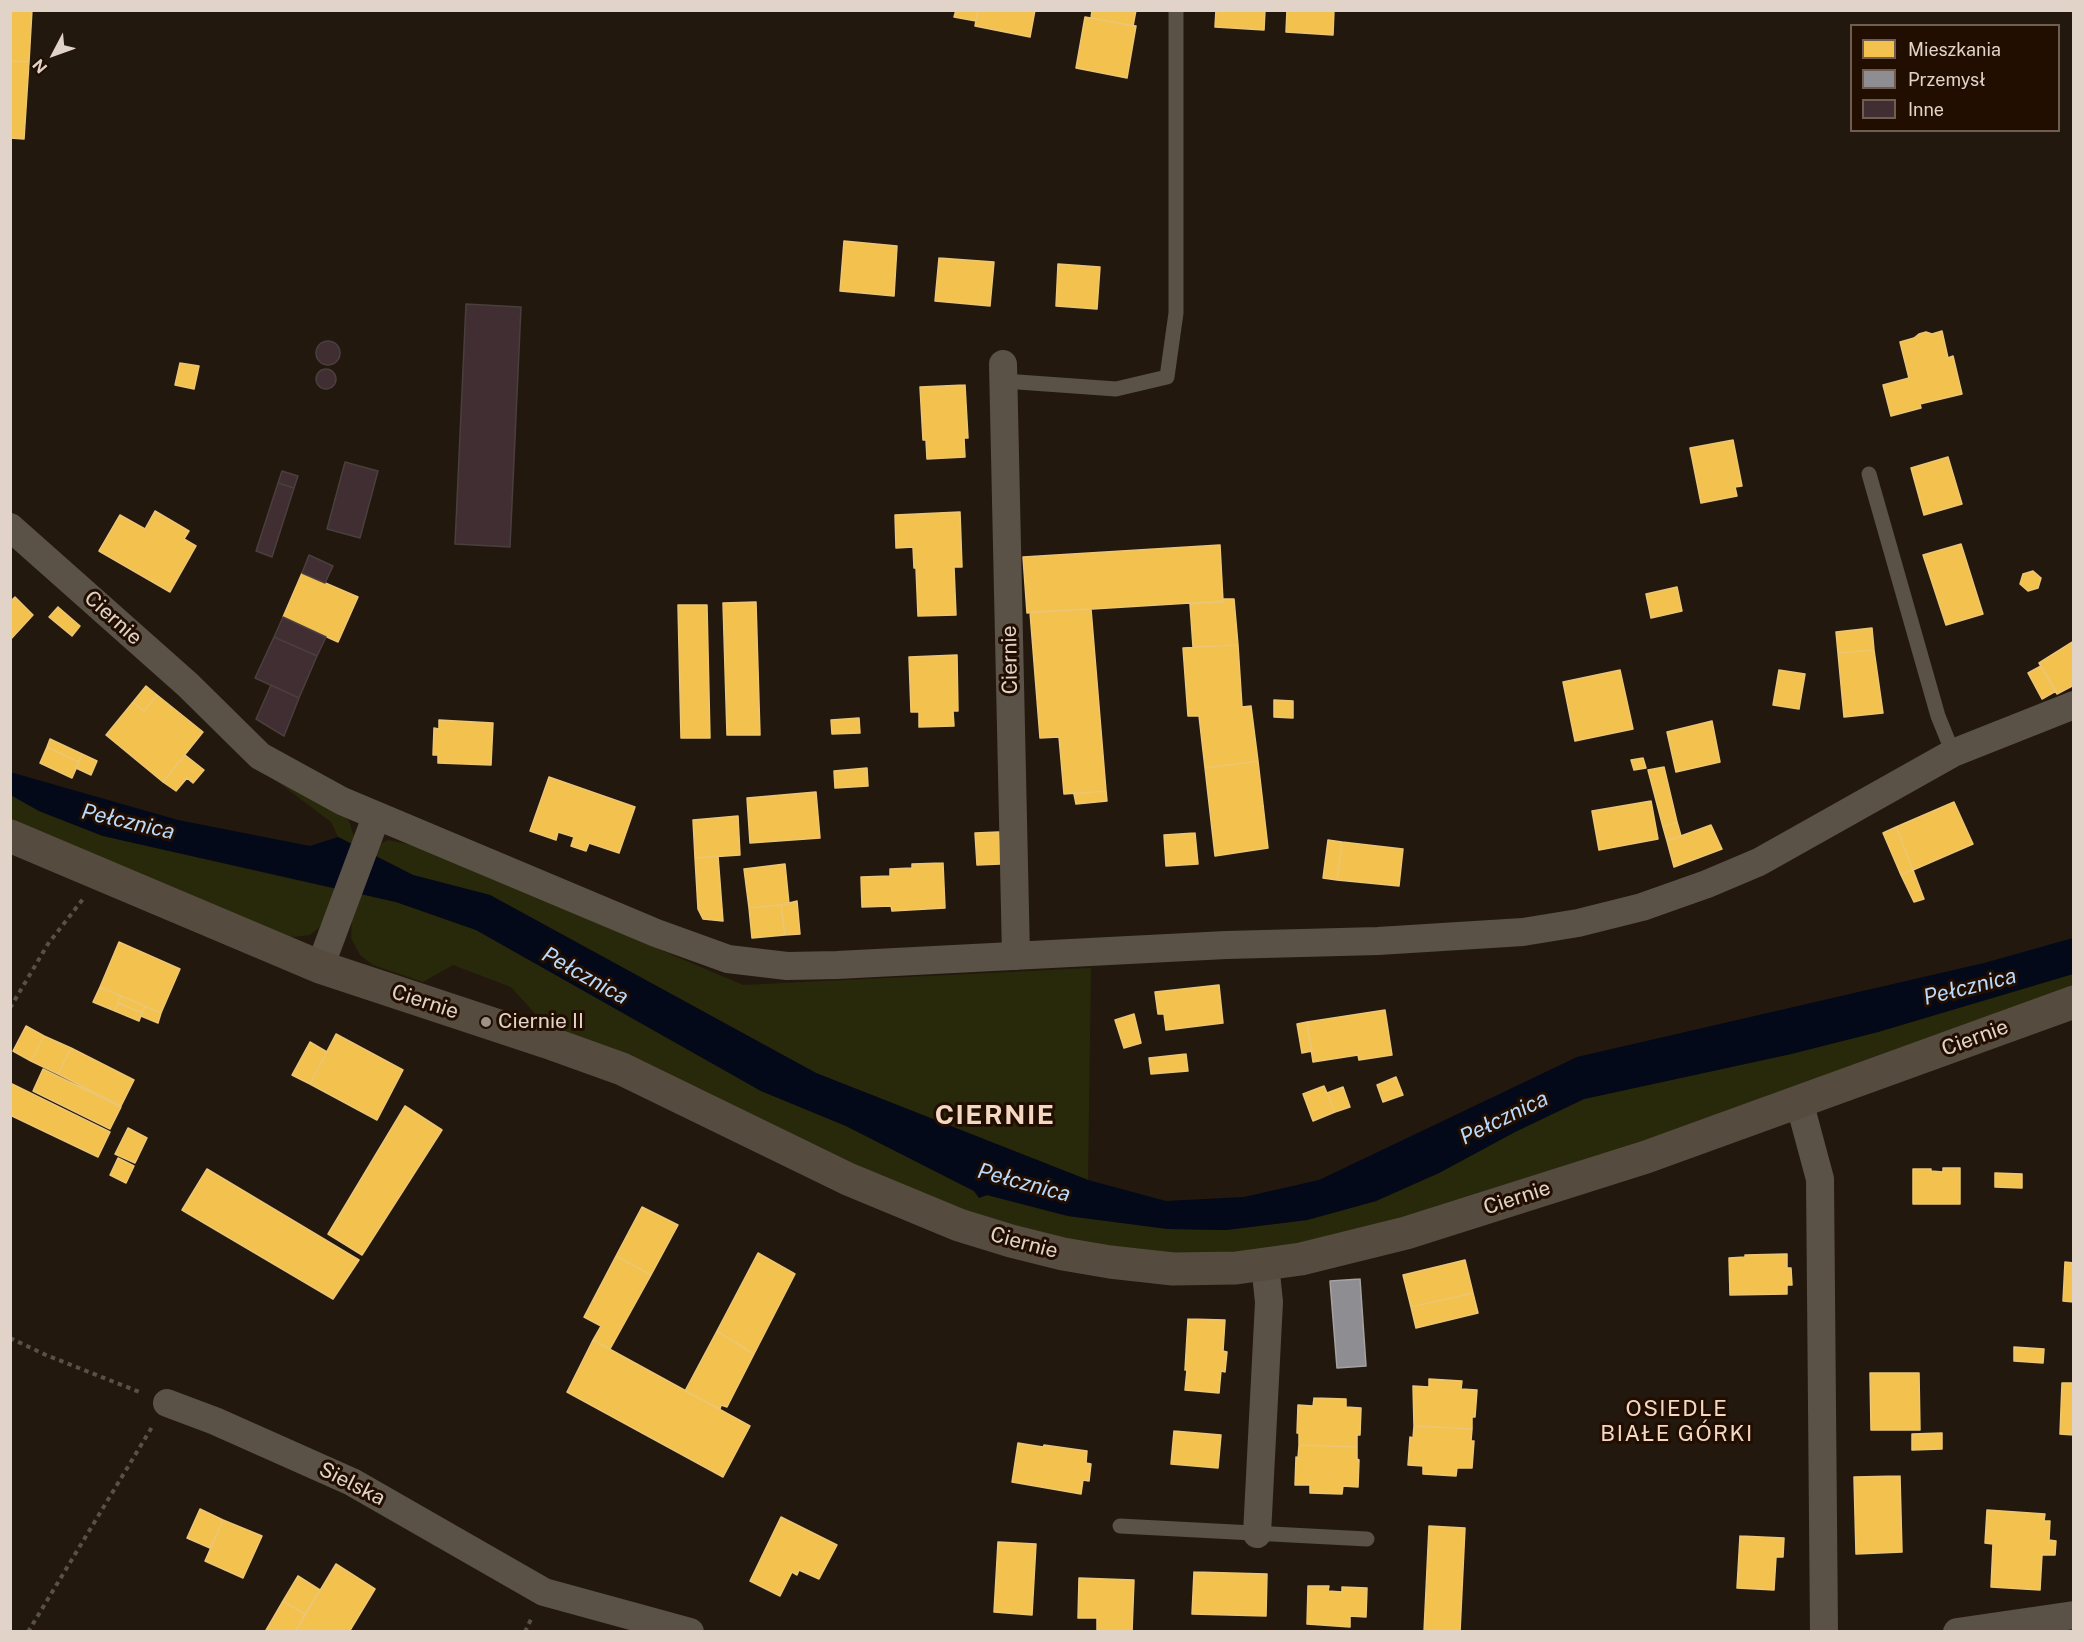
<!DOCTYPE html>
<html>
<head>
<meta charset="utf-8">
<style>
	body { margin:0 }
	#map { position:relative; width:2084px; height:1642px; overflow:hidden; background:#23180e; font-family:"Public Sans",sans-serif }
	canvas { display:block }
	.frame { position:absolute; inset:0; border:12px solid #e1d3c8; pointer-events:none }
	.legend { position:absolute; left:1850px; top:24px; width:210px; height:108px; box-sizing:border-box; background:#210e00; border:2px solid #6e5d50; margin:0; padding:8px 10px; list-style:none; font-size:18px; color:#e1d3c8 }
	.legend li { display:flex; align-items:center; gap:12px; height:30px }
	.legend b { width:30px; border:2px solid #6e5d50 }
	.north { position:absolute; left:24px; top:24px; width:60px; height:60px; -webkit-text-stroke:4px #210e00; paint-order:stroke; rotate:229deg; font-size:16px; font-weight:700; line-height:24px; text-align:center; color:#e1d3c8 }
	.north::after { content:''; display:block; margin:auto; width:21px; height:27px; background:#e1d3c8; clip-path:polygon(50% 0,100% 100%,50% 72%,0 100%) }
</style>
</head>
<body>
<div id="map">
<canvas width="2084" height="1642"></canvas>
<div class="frame"></div>
<ul class="legend">
<li><b style="height:16px;background:#f2c14e"></b>Mieszkania</li>
<li><b style="height:16px;background:#8d8d92"></b>Przemysł</li>
<li><b style="height:16px;background:#412e33"></b>Inne</li>
</ul>
<div class="north">N</div>
</div>
<script>
const c = document.querySelector('canvas').getContext('2d');
c.lineJoin = 'round';
function paint(path, color) { c.fillStyle = color; c.fill(path, 'evenodd'); }
const poly = rows => new Path2D(rows.map(r => 'M' + r).join(''));
function strokePath(path, color, width, dash) { c.strokeStyle = color; c.lineWidth = width; c.lineCap = dash ? 'butt' : 'round'; c.setLineDash(dash || []); c.stroke(path); }
function drawText(font, color, halo, rows, align = 'center') {
  c.font = font + ' "Public Sans",sans-serif'; c.lineWidth = 6; c.setLineDash([]); c.textBaseline = 'middle'; c.strokeStyle = halo; c.fillStyle = color; for (const [text, x, y, turn = 0] of rows) {
    c.save(); c.translate(x, y); c.rotate((+turn || 0) * Math.PI / 180); c.textAlign = isNaN(turn) ? turn : align; if (halo) c.strokeText(text, 0, 0); c.fillText(text, 0, 0); c.restore();
  }
}
const green = poly([
	[254,764,339,810,349,821,354,837,352,844,338,837,331,822],
	[10,795,39,811,103,836,336,889,327,915,320,927,310,935,284,938,11,820],
	[388,840,416,846,743,985,1091,968,1088,1180,816,1073,490,895,413,875,374,855,378,845],
	[361,894,396,902,476,930,761,1091,846,1126,974,1191,979,1197,987,1195,1068,1216,1168,1229,1226,1230,1307,1220,1376,1201,1439,1173,1515,1132,1584,1099,1791,1054,1878,1032,2073,974,2074,989,1502,1190,1299,1246,1233,1255,1173,1255,1070,1241,966,1213,550,1030,511,987,453,965,423,982,373,965,360,955,351,938,352,920]
]);
const water = poly([
	[10,772,178,820,310,846,338,837,413,875,490,895,816,1073,1088,1180,1166,1201,1244,1197,1319,1180,1577,1057,1984,963,2073,938,2073,974,1878,1032,1791,1054,1584,1099,1515,1132,1439,1173,1376,1201,1307,1220,1226,1230,1168,1229,1068,1216,987,1195,979,1198,974,1191,846,1126,761,1091,476,930,396,902,103,836,39,811,11,795]
]);
const homes = poly([
	[10,10,32,10,29,62,10,61,10,10],
	[956,10,978,10,976,21,954,17,956,10],
	[978,10,1035,10,1030,37,975,26,978,10],
	[1092,10,1136,10,1133,26,1091,18,1092,10],
	[1216,10,1265,10,1264,30,1215,27,1216,10],
	[1287,10,1334,10,1333,35,1286,32,1287,10],
	[1085,17,1136,26,1127,78,1076,68,1085,17],
	[10,61,29,62,24,139,10,138,10,61],
	[844,241,897,246,894,296,840,291,844,241],
	[939,258,994,262,990,306,935,301,939,258],
	[1058,264,1100,267,1097,309,1056,306,1058,264],
	[1942,331,1948,358,1953,356,1962,394,1920,404,1921,408,1891,416,1883,385,1909,378,1900,342,1914,338,1919,334,1926,332,1932,334,1942,331],
	[180,363,199,366,194,389,175,385,180,363],
	[965,385,968,438,964,438,965,457,927,459,926,440,923,440,920,387,965,385],
	[1733,440,1742,486,1735,487,1737,496,1701,503,1690,448,1733,440],
	[1948,457,1962,504,1924,515,1911,468,1948,457],
	[155,511,189,531,184,539,196,546,170,592,99,551,120,515,145,529,155,511],
	[960,512,962,567,954,567,956,615,918,616,916,568,914,568,913,547,896,548,895,515,960,512],
	[1961,544,1983,614,1946,625,1923,555,1961,544],
	[1220,545,1223,601,1027,613,1023,557,1220,545],
	[2033,571,2041,578,2038,588,2028,591,2020,584,2023,574,2033,571],
	[302,573,358,597,338,642,283,617,302,573],
	[1677,587,1682,611,1651,618,1646,594,1677,587],
	[15,597,33,615,10,640,10,602,15,597],
	[1223,599,1234,599,1238,645,1193,647,1190,604,1223,602,1223,599],
	[756,602,760,735,727,735,723,603,756,602],
	[678,605,707,605,710,738,681,738,678,605],
	[58,607,80,626,72,636,49,617,58,607],
	[1091,609,1106,791,1064,794,1059,737,1040,738,1030,612,1091,609],
	[1872,628,1874,650,1838,653,1836,632,1872,628],
	[2074,641,2074,685,2057,694,2039,663,2074,641],
	[1238,645,1242,707,1251,706,1258,761,1205,768,1199,716,1188,716,1183,648,1238,645],
	[1874,650,1883,713,1844,717,1838,653,1874,650],
	[957,655,958,711,953,711,954,726,919,727,919,712,911,712,909,657,957,655],
	[2041,666,2056,691,2042,699,2028,673,2041,666],
	[1620,670,1633,729,1575,741,1563,682,1620,670],
	[1779,670,1805,674,1799,709,1773,705,1779,670],
	[146,686,157,695,144,711,133,702,146,686],
	[157,695,203,732,163,782,106,735,133,702,144,711,157,695],
	[1274,700,1293,701,1293,718,1274,717,1274,700],
	[859,718,860,733,832,734,831,720,859,718],
	[439,720,493,723,491,765,438,763,438,755,433,755,434,728,439,729,439,720],
	[1712,721,1720,762,1676,772,1667,732,1712,721],
	[50,739,82,754,79,762,47,747,50,739],
	[47,747,79,762,72,778,40,763,47,747],
	[82,754,97,761,91,775,76,768,82,754],
	[185,755,204,770,193,783,187,778,176,791,163,782,185,755],
	[1643,758,1646,768,1634,770,1631,760,1643,758],
	[1258,761,1268,848,1215,856,1205,768,1258,761],
	[1664,767,1677,822,1663,827,1648,770,1664,767],
	[867,768,868,786,835,788,834,771,867,768],
	[549,777,635,807,619,853,589,843,586,851,571,846,574,837,558,832,556,840,530,831,549,777],
	[1106,791,1107,801,1076,804,1074,794,1106,791],
	[816,792,820,838,750,843,747,798,816,792],
	[1651,801,1658,839,1599,850,1592,811,1651,801],
	[1954,802,1973,844,1913,870,1896,827,1954,802],
	[738,816,740,855,695,858,693,820,738,816],
	[1677,822,1681,836,1667,841,1663,827,1677,822],
	[1711,825,1722,849,1674,867,1667,841,1711,825],
	[1896,827,1913,870,1901,875,1883,833,1896,827],
	[999,832,1000,864,977,865,975,833,999,832],
	[1195,833,1198,864,1166,866,1164,835,1195,833],
	[1328,840,1342,842,1337,880,1323,878,1328,840],
	[1342,842,1403,849,1399,886,1337,880,1342,842],
	[718,856,723,921,703,919,698,909,695,858,718,856],
	[943,863,945,908,892,911,891,906,862,907,861,877,890,876,890,869,912,868,912,864,943,863],
	[785,864,789,904,749,908,744,869,785,864],
	[1913,870,1924,899,1914,902,1901,875,1913,870],
	[797,901,800,934,785,935,781,905,797,901],
	[781,905,785,935,752,938,749,908,781,905],
	[119,942,180,969,161,1013,100,987,119,942],
	[1219,985,1223,1023,1166,1030,1164,1014,1158,1014,1155,992,1219,985],
	[100,987,121,996,115,1011,93,1002,100,987],
	[121,996,145,1006,142,1013,118,1003,121,996],
	[118,1003,142,1013,139,1021,115,1011,118,1003],
	[145,1006,161,1013,158,1023,141,1016,145,1006],
	[1385,1010,1392,1055,1359,1060,1358,1055,1313,1062,1307,1022,1385,1010],
	[1134,1014,1141,1043,1124,1048,1115,1020,1134,1014],
	[1307,1022,1312,1051,1302,1053,1297,1024,1307,1022],
	[26,1026,44,1036,31,1061,13,1051,26,1026],
	[336,1034,403,1070,377,1120,310,1084,336,1034],
	[44,1036,71,1048,58,1074,31,1061,44,1036],
	[310,1042,327,1052,310,1084,292,1075,310,1042],
	[71,1048,134,1080,121,1106,58,1074,71,1048],
	[1186,1054,1188,1071,1151,1074,1149,1058,1186,1054],
	[43,1069,121,1107,110,1129,33,1091,43,1069],
	[1396,1077,1403,1095,1383,1102,1377,1085,1396,1077],
	[10,1083,110,1132,98,1157,10,1115,10,1083],
	[1324,1086,1335,1112,1313,1121,1303,1094,1324,1086],
	[1343,1087,1350,1107,1335,1112,1327,1093,1343,1087],
	[405,1106,442,1130,362,1255,328,1234,405,1106],
	[128,1128,147,1138,135,1163,115,1154,128,1128],
	[118,1158,134,1166,126,1183,110,1175,118,1158],
	[1943,1168,1960,1168,1960,1204,1913,1204,1913,1169,1931,1169,1931,1171,1943,1172,1943,1168],
	[207,1169,359,1260,333,1299,182,1210,207,1169],
	[1995,1173,2022,1174,2022,1188,1995,1187,1995,1173],
	[642,1207,678,1225,651,1275,616,1256,642,1207],
	[758,1253,795,1274,754,1354,717,1331,758,1253],
	[1787,1254,1787,1268,1791,1268,1792,1285,1787,1285,1787,1294,1730,1295,1729,1258,1745,1257,1745,1255,1787,1254],
	[616,1256,651,1275,610,1349,593,1340,601,1326,584,1317,616,1256],
	[1465,1260,1473,1293,1411,1307,1403,1275,1465,1260],
	[2065,1262,2074,1263,2074,1302,2063,1301,2065,1262],
	[1473,1293,1478,1313,1416,1328,1411,1307,1473,1293],
	[1188,1319,1225,1320,1223,1351,1227,1352,1225,1372,1221,1371,1219,1393,1185,1390,1187,1370,1185,1370,1188,1319],
	[717,1331,754,1354,727,1407,721,1405,720,1409,685,1391,717,1331],
	[593,1340,750,1426,723,1477,567,1392,593,1340],
	[2014,1347,2044,1349,2043,1363,2014,1361,2014,1347],
	[1870,1373,1919,1373,1920,1430,1871,1430,1870,1373],
	[1429,1379,1462,1381,1461,1389,1477,1390,1475,1417,1472,1417,1472,1429,1414,1426,1413,1386,1429,1387,1429,1379],
	[2062,1383,2074,1383,2074,1435,2060,1434,2062,1383],
	[1314,1398,1346,1399,1346,1407,1361,1408,1360,1435,1357,1435,1357,1447,1299,1445,1299,1433,1297,1433,1298,1405,1313,1406,1314,1398],
	[1414,1426,1472,1429,1471,1441,1474,1441,1472,1468,1457,1468,1456,1476,1423,1474,1423,1466,1408,1465,1410,1437,1413,1438,1414,1426],
	[1174,1431,1221,1435,1218,1468,1171,1464,1174,1431],
	[1942,1433,1942,1449,1912,1450,1912,1434,1942,1433],
	[1018,1443,1043,1447,1044,1445,1087,1451,1086,1463,1091,1464,1089,1481,1083,1480,1081,1494,1012,1482,1018,1443],
	[1299,1445,1357,1447,1357,1459,1359,1460,1358,1487,1343,1486,1342,1494,1310,1493,1310,1485,1295,1485,1296,1457,1298,1458,1299,1445],
	[1900,1476,1902,1552,1856,1554,1854,1477,1900,1476],
	[200,1509,223,1520,210,1548,187,1538,200,1509],
	[1987,1510,2045,1514,2044,1521,2050,1521,2049,1540,2056,1541,2055,1555,2042,1555,2040,1590,1991,1587,1993,1544,1985,1543,1987,1510],
	[781,1517,837,1545,819,1579,799,1570,797,1575,792,1572,780,1596,750,1581,781,1517],
	[223,1520,262,1536,243,1578,205,1561,223,1520],
	[1429,1526,1465,1528,1460,1632,1424,1632,1429,1526],
	[1740,1536,1784,1538,1783,1557,1776,1557,1774,1590,1737,1588,1740,1536],
	[998,1542,1036,1544,1032,1615,994,1612,998,1542],
	[336,1564,375,1589,349,1632,295,1632,336,1564],
	[1194,1572,1267,1574,1266,1616,1192,1614,1194,1572],
	[298,1576,320,1590,305,1614,283,1601,298,1576],
	[1079,1578,1134,1580,1132,1632,1097,1631,1097,1618,1078,1618,1079,1578],
	[1308,1586,1329,1586,1328,1591,1342,1592,1342,1587,1367,1588,1366,1617,1350,1616,1350,1627,1307,1624,1308,1586],
	[283,1601,305,1614,295,1632,265,1632,283,1601]
]);
const industry = poly([
	[1360,1279,1366,1366,1337,1368,1330,1281,1360,1279]
]);
const building = poly([
	[466,304,521,307,510,547,455,544,466,304],
	'316 353a12 12 0 1 1 24 0a12 12 0 1 1-24 0Z',
	'316 379a10 10 0 1 1 20 0a10 10 0 1 1-20 0Z',
	[345,462,378,471,360,538,327,529,345,462],
	[282,471,298,476,294,488,278,483,282,471],
	[278,483,294,488,272,557,256,551,278,483],
	[309,555,333,566,325,583,302,573,309,555],
	[283,617,326,637,317,656,274,637,283,617],
	[274,637,317,656,299,698,255,678,274,637],
	[271,685,299,698,284,736,256,719,271,685]
]);
const path = poly([
	[10,1008,48,944,83,899],
	[10,1338,46,1355,142,1393],
	[28,1632,152,1427],
	[525,1632,532,1617]
]);
const lane = poly([
	[1004,381,1116,389,1167,377,1176,313,1176,10],
	[1869,474,1938,716,1953,753],
	[1120,1526,1367,1539]
]);
const street = poly([
	[1003,364,1016,956],
	[10,527,188,685,260,756,342,801,656,933,728,959,787,966,837,965,1226,945,1378,941,1523,932,1578,923,1642,907,1707,884,1759,862,1953,753,2074,705],
	[320,967,376,817],
	[1799,1101,1820,1179,1824,1632],
	[167,1403,215,1421,352,1482,544,1592,690,1632],
	[1257,1534,1269,1302,1265,1264],
	[1957,1632,2074,1615]
]);
const secondary = poly([
	[10,836,320,967,547,1042,622,1069,848,1179,959,1225,1011,1241,1063,1254,1110,1262,1173,1269,1236,1268,1301,1259,1406,1233,1646,1157,2074,1002]
]);
const markers = [
	[486,1022,6,"#9e9287"]
];
const streetNames = [
	["Ciernie",113,618,42],
	["Ciernie",1010,660,-91],
	["Ciernie",425,1002,18],
	["Ciernie",1975,1038,-20],
	["Ciernie",1517,1198,-18],
	["Ciernie",1024,1243,15],
	["Sielska",352,1484,27]
];
const poiNames = [
	["Ciernie II",498,1022]
];
const waterNames = [
	["Pełcznica",128,822,13],
	["Pełcznica",585,976,29],
	["Pełcznica",1970,987,-14],
	["Pełcznica",1504,1118,-26],
	["Pełcznica",1024,1183,15]
];
const neighbourhoodNames = [
	["OSIEDLE",1677,1409],
	["BIAŁE GÓRKI",1677,1434]
];
const districtNames = [
	["CIERNIE",995,1116]
];
paint(green, '#27290a');
paint(water, '#030918');
paint(homes, '#f2c14e');
strokePath(homes, '#edc673', 1.5);
paint(industry, '#8d8d92');
strokePath(industry, '#a6a2a2', 1.5);
paint(building, '#412e33');
strokePath(building, '#4a3f3d', 1.5);
strokePath(path, '#595149', 4, [4.5, 4.5]);
strokePath(lane, '#5a5147', 15);
strokePath(street, '#5a5147', 28);
strokePath(secondary, '#554b3f', 33);
for (const [x, y, r, color] of markers) { const dot = new Path2D(); dot.arc(x, y, r, 0, 2 * Math.PI); c.fillStyle = color; c.fill(dot); strokePath(dot, '#210e00', 2); }
drawText('21px', '#e1d3c8', '#210e00', streetNames);
drawText('21px', '#e1d3c8', '#210e00', poiNames, 'left');
drawText('italic 22px', '#b9dafc', '#210e00', waterNames);
c.letterSpacing = '1.5px';
drawText('22px', '#f4d8c2', '#210e00', neighbourhoodNames);
c.letterSpacing = '0px';
c.letterSpacing = '1.5px';
drawText('bold 27px', '#f4d8c2', '#210e00', districtNames);
c.letterSpacing = '0px';
</script>
</body>
</html>
